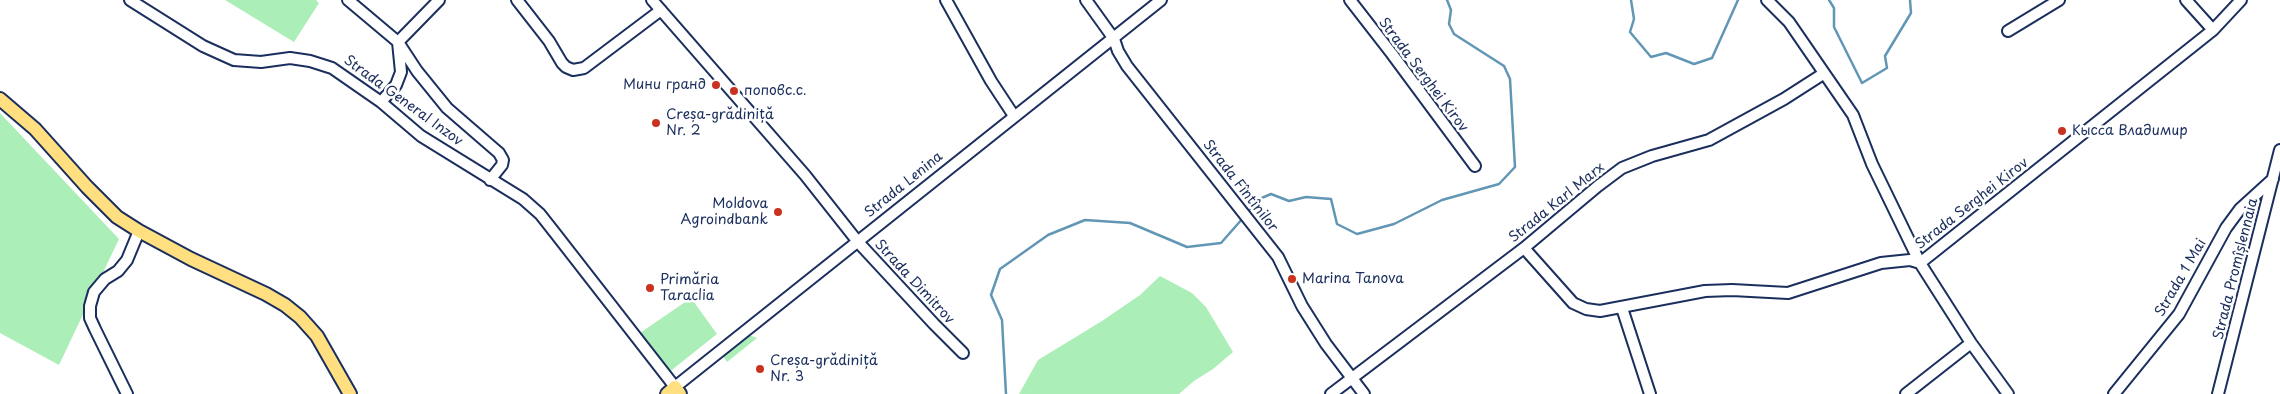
<!DOCTYPE html>
<html>
<head>
<meta charset="utf-8">
<style>
	body { margin:0 }
	canvas { display:block; background:#fff }
</style>
</head>
<body>
<canvas width="2280" height="394"></canvas>
<script>
const c = document.querySelector('canvas').getContext('2d');
c.lineJoin = 'round';
function paint(path, color) { c.fillStyle = color; c.fill(path, 'evenodd'); }
const poly = rows => new Path2D(rows.map(r => 'M' + r).join(''));
function strokePath(path, color, width, dash) { c.strokeStyle = color; c.lineWidth = width; c.lineCap = dash ? 'butt' : 'round'; c.setLineDash(dash || []); c.stroke(path); }
function drawText(font, color, halo, rows, align = 'center') {
  c.font = font + ' "Playpen Sans",sans-serif'; c.lineWidth = 5; c.setLineDash([]); c.textBaseline = 'middle'; c.strokeStyle = halo; c.fillStyle = color; for (const [text, x, y, turn = 0] of rows) {
    c.save(); c.translate(x, y); c.rotate((+turn || 0) * Math.PI / 180); c.textAlign = isNaN(turn) ? turn : align; if (halo) c.strokeText(text, 0, 0); c.fillText(text, 0, 0); c.restore();
  }
}
const green = poly([
	[225,0,316,0,319,3,294,42],
	[0,113,119,239,59,365,0,333],
	[1160,276,1192,293,1206,307,1233,352,1213,369,1194,381,1179,394,1019,394,1038,360,1102,321,1140,295],
	[691,298,717,334,668,373,640,333],
	[749,335,757,338,727,362,723,356]
]);
const stream = poly([
	[1631,0,1634,19,1630,32,1651,57,1666,53,1694,64,1712,58,1738,0],
	[1829,0,1834,8,1834,27,1862,83,1887,68,1885,56,1911,13,1910,0],
	[1247,213,1257,200,1271,194,1289,201,1306,197,1331,199,1337,224,1357,234,1394,224,1442,200,1499,184,1515,167,1510,79,1504,66,1454,34,1449,24,1451,10,1447,0],
	[1006,394,1002,320,991,295,1000,269,1048,235,1085,220,1130,223,1187,247,1221,243,1243,218]
]);
const minor = poly([
	[130,0,203,46,234,60,261,62,290,58,310,61,332,68,381,102,421,136,523,199,540,214,555,233,675,387,1161,0],
	[348,0,398,42,417,71,447,108,499,153,503,160,502,165,490,180],
	[517,0,549,41,562,63,566,67,573,70,584,68,661,10],
	[652,0,805,175,858,242,934,324,963,353],
	[946,0,991,81,1014,116],
	[1086,0,1114,39,1118,51,1127,66,1278,257,1302,306,1326,344,1364,394],
	[1350,0,1392,54,1475,166],
	[1767,0,1789,22,1853,115,1872,164,1920,263,1971,343,2008,394],
	[2186,0,2213,30],
	[2008,31,2059,0],
	[381,102,396,85,401,72,398,42,439,0],
	[1524,248,1573,303,1586,309,1600,311,1705,291,1732,290,1788,293,1881,263,1910,260,1920,263,2213,30,2241,0],
	[1622,308,1650,394],
	[127,394,95,329,90,318,90,306,94,292,105,279,118,271,127,260,139,231],
	[1331,394,1524,248,1598,186,1622,168,1652,156,1709,140,1784,99,1823,74],
	[1906,394,1971,343],
	[2114,394,2179,314,2226,228,2240,209,2273,179],
	[2218,394,2280,150]
]);
const major = poly([
	[0,99,35,129,87,187,117,217,139,231,191,259,266,294,285,305,300,317,317,336,350,394],
	[667,394,675,387,680,394]
]);
const markers = [
	[716,85,5,"#c8321e"],
	[734,91,5,"#c8321e"],
	[656,123,5,"#c8321e"],
	[2062,131,5,"#c8321e"],
	[778,212,5,"#c8321e"],
	[1292,279,5,"#c8321e"],
	[650,288,5,"#c8321e"],
	[760,369,5,"#c8321e"]
];
const streetNames = [
	["Strada Serghei Kirov",1423,75,53],
	["Strada General Inzov",403,101,36],
	["Strada Lenina",904,185,-39],
	["Strada Fîntînilor",1240,186,52],
	["Strada Karl Marx",1557,203,-39],
	["Strada Serghei Kirov",1972,204,-38],
	["Strada Promîșlennaia",2236,269,-76],
	["Strada 1 Mai",2181,278,-60],
	["Strada Dimitrov",914,282,47]
];
const poiNames = [
	["Мини гранд",706,85,"right"],
	["поповс.с.",744,91],
	["Creșa-grădiniță",666,115],
	["Nr. 2",666,131],
	["Кысса Владимир",2072,131],
	["Moldova",768,204,"right"],
	["Agroindbank",768,220,"right"],
	["Marina Tanova",1302,279],
	["Primăria",660,280],
	["Taraclia",660,296],
	["Creșa-grădiniță",770,361],
	["Nr. 3",770,377]
];
paint(green, '#aceeb7');
strokePath(stream, '#6197b5', 2.5);
strokePath(minor, '#1b2f5e', 14);
strokePath(major, '#1b2f5e', 16);
strokePath(minor, '#fff', 10);
strokePath(major, '#ffdf80', 12);
for (const [x, y, r, color] of markers) { const dot = new Path2D(); dot.arc(x, y, r, 0, 2 * Math.PI); c.fillStyle = color; c.fill(dot); strokePath(dot, '#fff', 2); }
drawText('14px', '#1b2f5e', '#fff', streetNames);
drawText('14px', '#1b2f5e', '#fff', poiNames, 'left');
</script>
</body>
</html>
